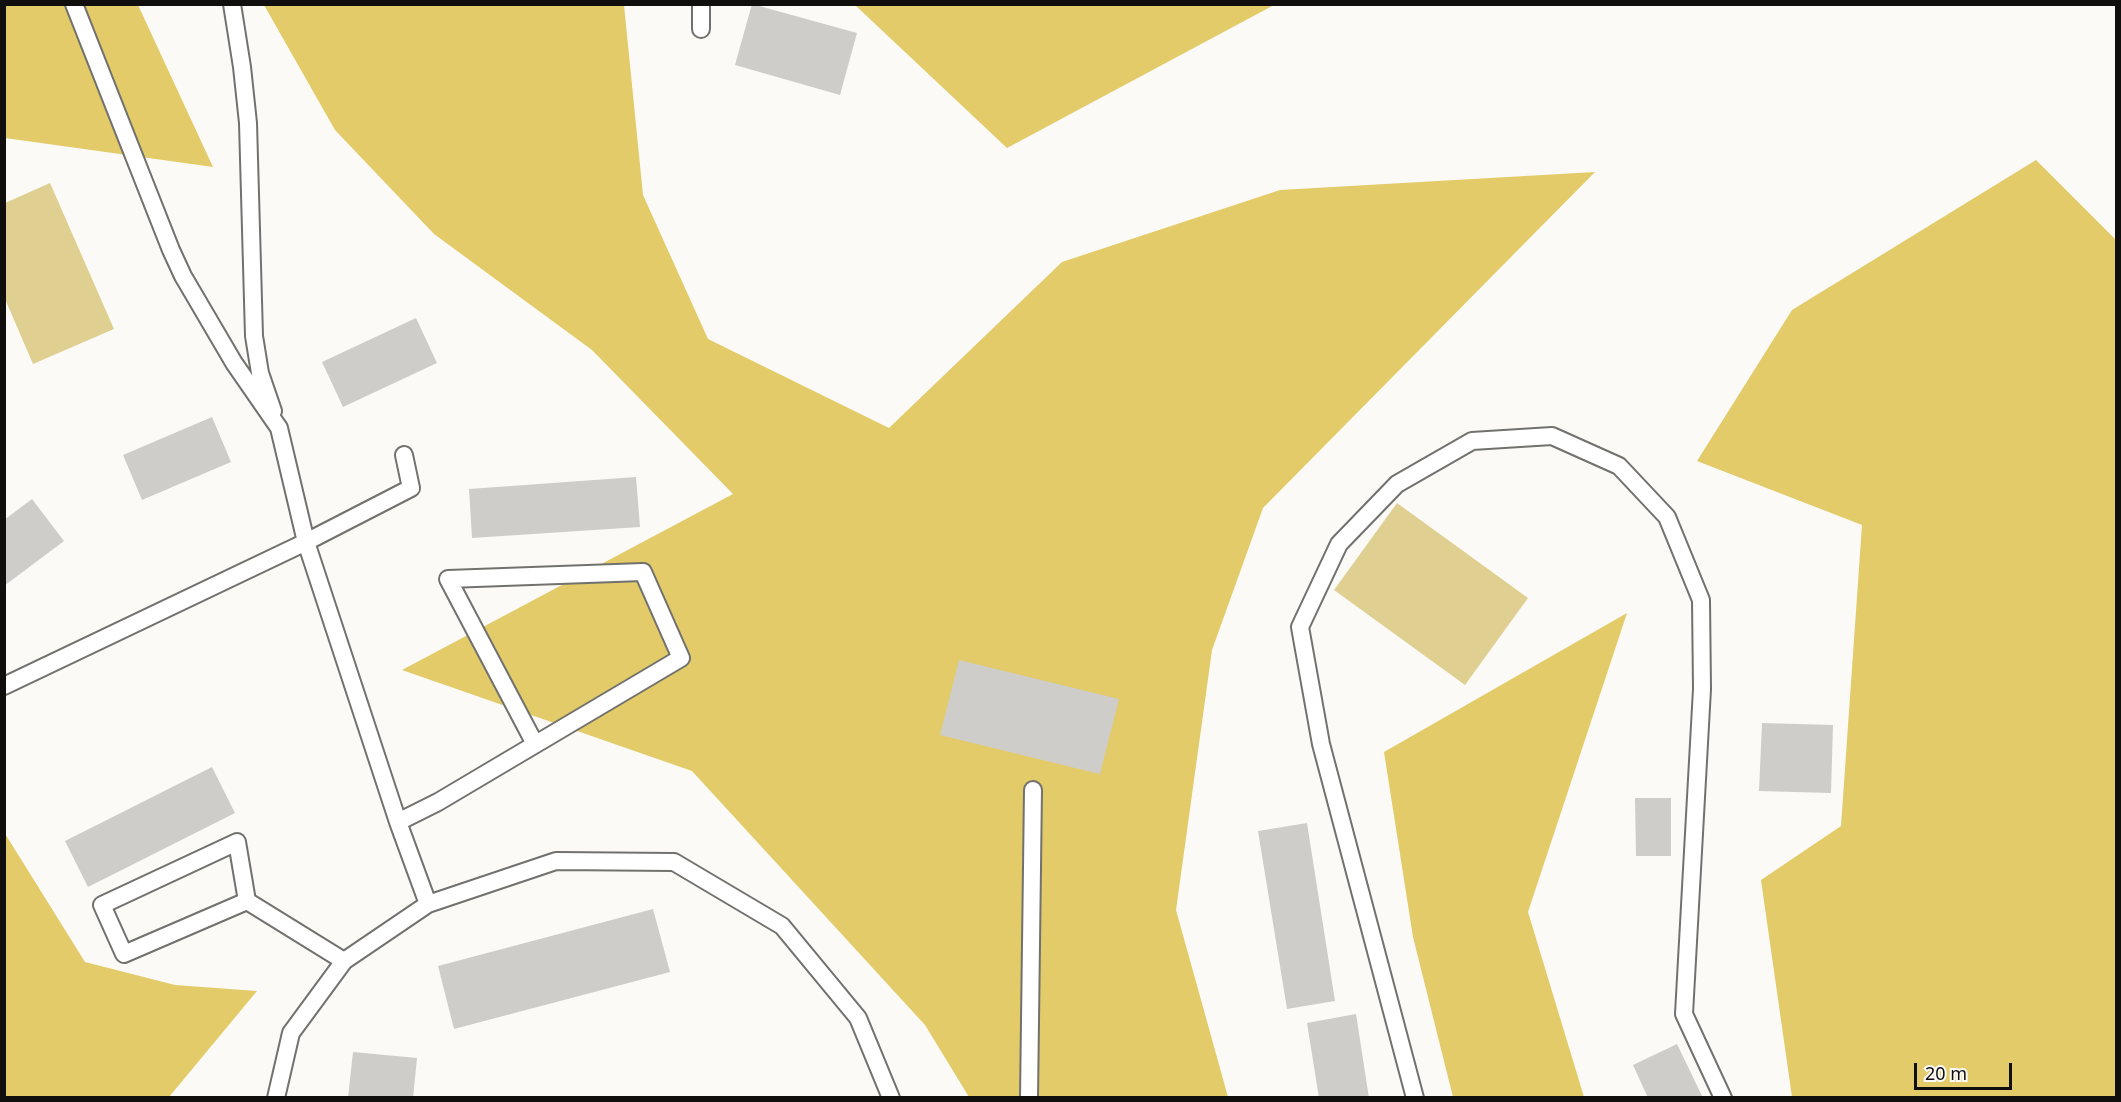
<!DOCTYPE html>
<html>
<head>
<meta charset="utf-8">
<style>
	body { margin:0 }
	#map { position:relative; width:2121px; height:1102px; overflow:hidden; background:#fbfaf7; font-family:"Noto Sans",sans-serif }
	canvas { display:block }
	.frame { position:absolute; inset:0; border:6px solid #100f0e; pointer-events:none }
	.scale { position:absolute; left:1914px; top:1063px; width:98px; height:27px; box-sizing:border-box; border:3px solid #100f0e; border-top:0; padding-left:8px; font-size:18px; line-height:21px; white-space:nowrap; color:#100f0e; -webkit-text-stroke:4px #fbfaf7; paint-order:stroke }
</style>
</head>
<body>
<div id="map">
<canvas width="2121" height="1102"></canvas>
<div class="frame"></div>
<div class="scale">20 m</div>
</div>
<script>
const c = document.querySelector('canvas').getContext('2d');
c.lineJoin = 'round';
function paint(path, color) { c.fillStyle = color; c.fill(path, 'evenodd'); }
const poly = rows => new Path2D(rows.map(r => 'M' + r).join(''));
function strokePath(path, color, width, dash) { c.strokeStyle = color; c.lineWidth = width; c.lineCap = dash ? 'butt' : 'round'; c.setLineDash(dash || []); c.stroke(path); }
const green = poly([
	[50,183,114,329,33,364,5,299,5,203],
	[1397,503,1528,598,1465,685,1334,590]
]);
const forest = poly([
	[5,5,138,5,213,167,5,138],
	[264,5,624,5,643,195,708,339,889,428,1062,262,1280,190,1595,172,1263,508,1212,650,1176,910,1228,1097,969,1097,925,1025,692,771,402,670,733,494,592,350,434,234,335,130],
	[855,5,1274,5,1007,148],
	[2036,160,2116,240,2116,1097,1792,1097,1761,880,1841,826,1862,525,1697,461,1792,310],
	[1627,613,1528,912,1584,1097,1453,1097,1413,937,1384,752],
	[4,832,85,962,175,985,257,991,169,1097,5,1097]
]);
const building = poly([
	[752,4,857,33,840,95,735,65],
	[416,318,437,363,343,407,322,362],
	[212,417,231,462,142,500,123,455],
	[636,477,640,527,472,538,469,489],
	[32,499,64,541,4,586,4,520],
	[959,660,1119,699,1100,774,940,735],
	[1762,723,1833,725,1831,793,1759,791],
	[212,767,235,813,88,887,65,841],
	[1635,798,1671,798,1671,856,1636,856],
	[1307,823,1335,1001,1287,1009,1258,831],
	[653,909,670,972,454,1029,438,966],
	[1356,1014,1369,1098,1319,1098,1307,1023],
	[1677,1044,1703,1098,1648,1098,1633,1065],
	[353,1052,417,1058,413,1098,348,1098]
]);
const service = poly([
	[74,4,171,250,183,276,234,363,279,428,306,542,398,822,428,904],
	[232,4,242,67,248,123,254,336,260,373,273,411],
	[701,29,701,4],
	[4,686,306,542,411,488,404,455],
	[398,822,438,802,681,658,643,572,448,579,535,744],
	[247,901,124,954,102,905,237,842,247,901,344,961],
	[276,1098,291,1033,344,961,428,904,556,861,674,862,782,926,858,1018,891,1098],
	[1029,1098,1033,790],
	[1415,1098,1321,744,1300,627,1339,544,1397,484,1472,441,1552,436,1619,466,1667,517,1701,600,1702,689,1684,1014,1723,1098]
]);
paint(green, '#dfd091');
paint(forest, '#e2cb68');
paint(building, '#cecdca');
strokePath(service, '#71716e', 20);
strokePath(service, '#fff', 16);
</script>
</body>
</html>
